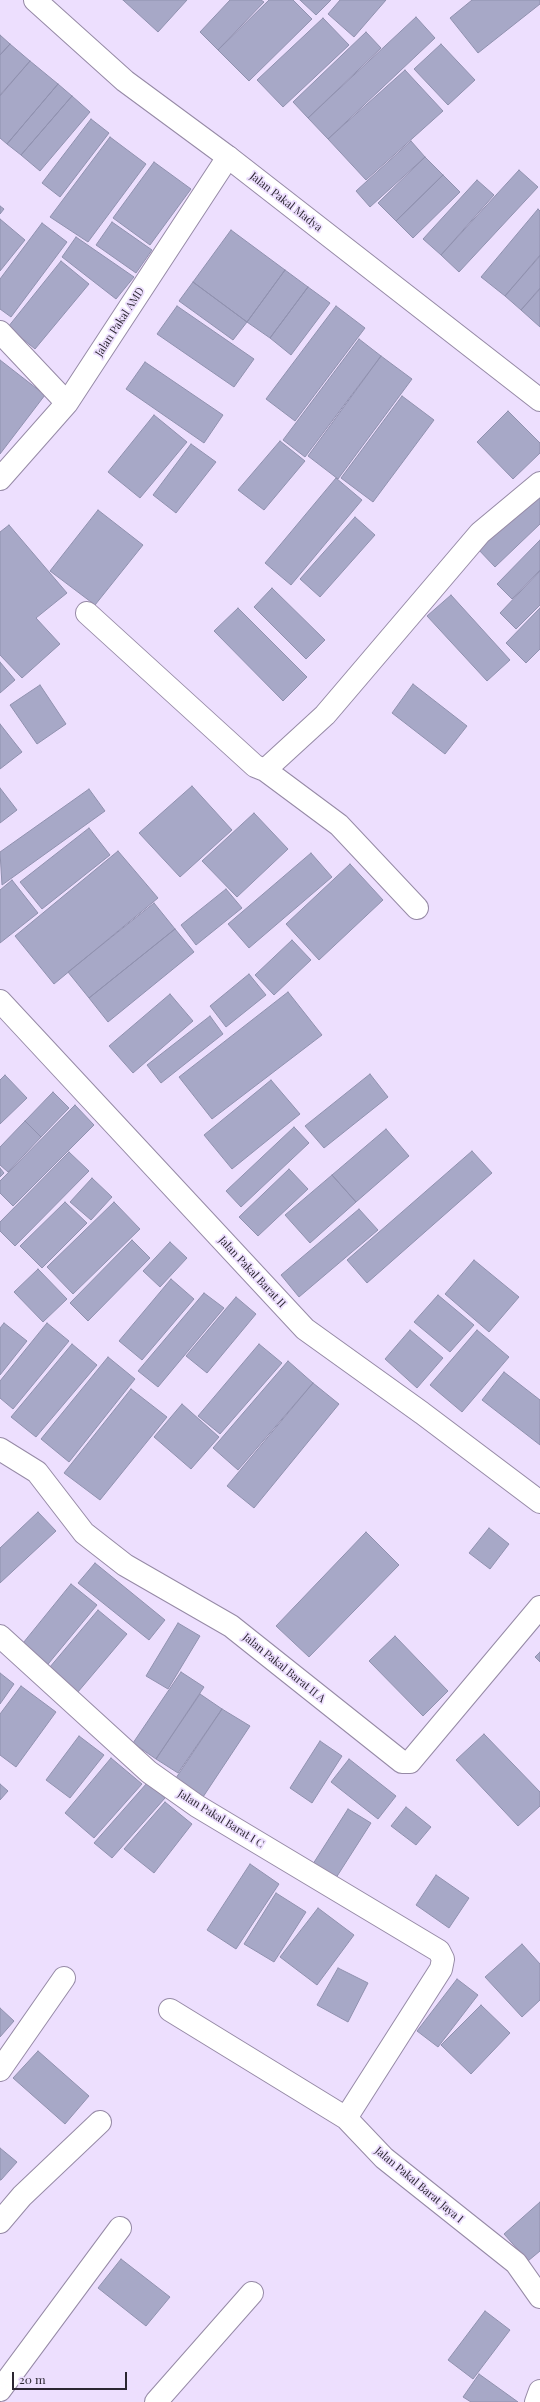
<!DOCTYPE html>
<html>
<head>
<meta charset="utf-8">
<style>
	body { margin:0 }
	#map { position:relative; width:540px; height:2402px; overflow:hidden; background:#eddffe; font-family:"Playfair Display",serif }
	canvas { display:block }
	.scale { position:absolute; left:12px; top:2372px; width:115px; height:18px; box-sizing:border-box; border:2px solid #2b2631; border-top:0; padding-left:5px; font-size:12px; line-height:14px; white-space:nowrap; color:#2b2631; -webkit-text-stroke:3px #eddffe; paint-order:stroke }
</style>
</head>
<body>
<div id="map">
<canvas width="540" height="2402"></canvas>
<div class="scale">20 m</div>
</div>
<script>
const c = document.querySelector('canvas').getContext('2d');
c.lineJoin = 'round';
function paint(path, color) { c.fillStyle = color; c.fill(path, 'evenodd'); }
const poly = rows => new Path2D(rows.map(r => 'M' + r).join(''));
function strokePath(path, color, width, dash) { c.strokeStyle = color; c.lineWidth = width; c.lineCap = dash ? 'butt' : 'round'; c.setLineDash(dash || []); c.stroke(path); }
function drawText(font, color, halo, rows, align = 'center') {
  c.font = font + ' "Playfair Display",serif'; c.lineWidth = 3.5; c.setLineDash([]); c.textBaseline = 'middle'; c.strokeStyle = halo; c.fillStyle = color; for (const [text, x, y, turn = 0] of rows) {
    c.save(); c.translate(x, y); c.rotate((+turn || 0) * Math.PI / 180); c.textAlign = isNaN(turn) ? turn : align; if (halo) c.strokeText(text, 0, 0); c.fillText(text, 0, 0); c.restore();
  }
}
const building = poly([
	[123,0,187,0,158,32,123,0],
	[230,0,261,0,264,2,218,50,200,32,230,0],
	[269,0,293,0,312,19,249,81,218,50,269,0],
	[300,0,331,0,316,15,300,0],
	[340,0,386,0,354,37,328,14,340,0],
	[472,0,540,0,540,4,478,53,450,18,472,0],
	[416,17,435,38,328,139,308,118,416,17],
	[323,18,349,45,283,107,257,80,323,18],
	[366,32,381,48,308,118,293,102,366,32],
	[0,35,10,44,0,55,0,35],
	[10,44,30,61,0,95,0,55,10,44],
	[441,44,475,80,448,105,414,69,441,44],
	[30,61,58,84,7,144,0,138,0,96,30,61],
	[405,70,443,111,366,180,328,139,405,70],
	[58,84,72,96,21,155,7,144,58,84],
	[72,96,90,112,40,171,21,155,72,96],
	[91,119,109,133,60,197,42,183,91,119],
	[110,137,146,164,88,242,50,217,110,137],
	[411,141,425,157,370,207,356,191,411,141],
	[425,157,443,175,396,221,378,203,425,157],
	[154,162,191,189,150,245,113,218,154,162],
	[519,170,538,187,459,272,441,255,519,170],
	[443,175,460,192,413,238,396,221,443,175],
	[477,180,494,195,441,255,423,239,477,180],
	[0,206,4,209,0,214,0,206],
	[538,209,540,211,540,255,505,296,481,277,538,209],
	[0,219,25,240,0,271,0,219],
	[112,222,152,250,136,273,96,245,112,222],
	[42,223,67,242,11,317,0,309,0,279,42,223],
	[231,230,285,270,247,322,193,282,231,230],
	[76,237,134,277,116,299,62,257,76,237],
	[540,256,540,288,521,310,505,296,540,256],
	[61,261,89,284,35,349,8,327,61,261],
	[285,270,308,287,270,338,247,322,285,270],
	[193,282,247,322,233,340,179,301,193,282],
	[308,287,330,303,291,355,270,338,308,287],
	[540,289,540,327,521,310,540,289],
	[177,306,254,359,234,387,157,334,177,306],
	[336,306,365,328,295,421,266,399,336,306],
	[359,339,381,356,305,457,283,440,359,339],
	[381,356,412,379,338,479,308,456,381,356],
	[0,360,45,395,0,454,0,360],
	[145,362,223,415,204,443,126,389,145,362],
	[402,396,434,420,373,502,341,478,402,396],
	[508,411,540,443,540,453,513,479,477,442,508,411],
	[154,415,187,442,140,498,108,472,154,415],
	[280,441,305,461,264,510,238,490,280,441],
	[191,444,216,462,176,513,153,495,191,444],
	[336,478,362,500,291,585,265,563,336,478],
	[540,496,540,524,495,567,477,548,540,496],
	[98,510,143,545,95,605,50,571,98,510],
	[355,517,375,535,320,597,300,579,355,517],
	[9,525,67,593,36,618,60,644,22,678,0,655,0,532,9,525],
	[540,540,540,570,512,599,497,584,540,540],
	[540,571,540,605,516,629,500,613,540,571],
	[272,588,325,640,306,659,254,607,272,588],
	[451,595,510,660,487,681,427,616,451,595],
	[238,608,307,677,283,701,214,631,238,608],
	[540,608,540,649,526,663,506,643,540,608],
	[0,662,15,680,0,693,0,662],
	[413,684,467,726,445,754,392,713,413,684],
	[40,685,66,724,37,744,10,705,40,685],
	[0,724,22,752,0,769,0,724],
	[192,786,232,830,180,877,139,833,192,786],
	[0,788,17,810,0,823,0,788],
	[89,789,105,811,2,885,0,852,89,789],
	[254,813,288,849,237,897,202,861,254,813],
	[89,828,110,855,42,909,20,882,89,828],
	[118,851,158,898,54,984,15,936,118,851],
	[311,853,332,877,249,948,228,924,311,853],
	[350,864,383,900,319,960,286,924,350,864],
	[12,880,38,913,0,943,0,890,12,880],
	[226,889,242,908,196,945,181,925,226,889],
	[154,903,175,929,89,998,68,972,154,903],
	[175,929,194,952,108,1022,89,998,175,929],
	[292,940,311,960,274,995,255,975,292,940],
	[249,974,266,995,226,1027,210,1006,249,974],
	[288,992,322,1035,212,1119,179,1077,288,992],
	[170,994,193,1021,133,1073,109,1046,170,994],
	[210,1016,223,1034,161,1083,147,1065,210,1016],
	[370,1074,388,1097,324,1148,305,1126,370,1074],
	[5,1075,27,1098,0,1124,0,1080,5,1075],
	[271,1080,300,1114,232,1169,204,1135,271,1080],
	[53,1092,69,1108,41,1137,25,1121,53,1092],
	[75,1105,94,1125,13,1206,0,1193,0,1181,75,1105],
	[25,1121,41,1137,8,1172,0,1165,0,1147,25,1121],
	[294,1127,309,1143,241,1207,226,1191,294,1127],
	[386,1129,409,1156,356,1202,332,1175,386,1129],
	[472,1151,492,1173,367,1283,347,1260,472,1151],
	[69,1152,89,1171,15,1246,0,1231,0,1222,69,1152],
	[0,1168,4,1173,0,1177,0,1168],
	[289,1169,308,1189,258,1236,239,1217,289,1169],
	[332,1175,356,1202,310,1243,285,1215,332,1175],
	[92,1178,112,1197,91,1220,70,1202,92,1178],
	[65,1202,87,1223,42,1268,20,1246,65,1202],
	[114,1202,140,1229,73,1294,47,1267,114,1202],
	[359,1209,378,1230,299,1297,281,1275,359,1209],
	[132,1240,150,1258,88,1321,70,1303,132,1240],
	[170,1242,187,1258,160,1287,143,1271,170,1242],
	[474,1260,519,1297,489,1332,445,1294,474,1260],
	[38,1269,67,1299,43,1322,14,1292,38,1269],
	[171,1279,194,1299,142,1360,119,1341,171,1279],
	[204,1293,224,1308,158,1387,138,1371,204,1293],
	[438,1295,474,1325,450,1352,414,1322,438,1295],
	[236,1297,256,1314,207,1373,186,1356,236,1297],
	[4,1323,27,1341,0,1375,0,1328,4,1323],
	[47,1323,69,1341,13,1409,0,1398,0,1381,47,1323],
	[410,1330,443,1358,417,1388,385,1359,410,1330],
	[477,1330,509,1357,462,1412,430,1385,477,1330],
	[72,1344,97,1365,36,1437,11,1417,72,1344],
	[259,1344,282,1363,220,1434,198,1416,259,1344],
	[108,1357,135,1379,69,1462,41,1439,108,1357],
	[288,1361,313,1383,238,1470,213,1448,288,1361],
	[504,1372,540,1400,540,1445,482,1400,504,1372],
	[313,1383,339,1404,254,1508,227,1486,313,1383],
	[131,1389,167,1417,100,1500,64,1473,131,1389],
	[182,1404,219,1437,191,1469,154,1437,182,1404],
	[38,1512,56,1531,0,1583,0,1548,38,1512],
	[489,1528,509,1544,490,1569,469,1553,489,1528],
	[366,1532,399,1565,309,1657,276,1626,366,1532],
	[95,1563,165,1620,149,1640,78,1583,95,1563],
	[71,1584,97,1605,44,1669,19,1648,71,1584],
	[98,1610,127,1634,72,1699,44,1674,98,1610],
	[178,1623,200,1636,168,1689,146,1676,178,1623],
	[395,1636,448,1691,423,1716,369,1661,395,1636],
	[540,1652,540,1662,535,1657,540,1652],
	[181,1672,204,1687,156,1759,133,1743,181,1672],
	[0,1673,14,1684,0,1704,0,1673],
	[21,1686,56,1712,16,1767,0,1755,0,1714,21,1686],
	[200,1694,222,1709,178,1773,156,1759,200,1694],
	[222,1709,250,1726,203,1797,176,1778,222,1709],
	[484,1734,540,1792,540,1806,518,1826,456,1760,484,1734],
	[79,1736,104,1755,70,1798,46,1780,79,1736],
	[320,1741,342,1756,312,1803,290,1788,320,1741],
	[111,1758,142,1784,94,1838,65,1813,111,1758],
	[349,1759,396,1796,378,1819,331,1782,349,1759],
	[147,1783,165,1798,112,1858,94,1843,147,1783],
	[0,1784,8,1791,0,1800,0,1784],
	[165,1802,192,1824,154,1873,124,1849,165,1802],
	[406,1807,431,1827,416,1845,391,1826,406,1807],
	[348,1809,371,1823,334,1881,311,1867,348,1809],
	[250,1864,279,1884,236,1949,207,1930,250,1864],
	[436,1875,469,1898,449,1928,416,1905,436,1875],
	[276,1893,306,1912,274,1962,244,1944,276,1893],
	[318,1908,354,1935,317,1985,280,1957,318,1908],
	[522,1944,540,1964,540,2000,522,2017,485,1977,522,1944],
	[338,1968,368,1983,348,2022,317,2005,338,1968],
	[457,1979,478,1995,438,2047,417,2031,457,1979],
	[481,2005,510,2033,471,2074,441,2045,481,2005],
	[0,2008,14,2021,0,2037,0,2008],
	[38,2051,89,2096,65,2124,13,2078,38,2051],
	[0,2148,17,2162,1,2180,0,2180,0,2148],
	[540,2202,540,2251,528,2261,504,2234,540,2202],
	[121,2259,170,2297,146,2326,98,2288,121,2259],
	[485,2311,510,2330,473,2379,448,2360,485,2311],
	[479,2374,518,2402,471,2402,463,2397,479,2374]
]);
const street = poly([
	[0,332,67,403],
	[0,479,67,403,228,157],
	[87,613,255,766,265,770,325,715,480,533,540,483],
	[265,770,339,825,417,908],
	[0,1001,305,1329,422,1413,540,1502],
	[0,1449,37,1472,84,1533,125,1565,231,1626,402,1762,410,1762,540,1607],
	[0,1636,149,1772,197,1806,439,1951,443,1959,441,1969,346,2118,384,2158,516,2263,540,2297],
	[170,2010,346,2118],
	[0,2070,64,1978],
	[0,2222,22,2196,100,2122],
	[0,2390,120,2228],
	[156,2402,252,2293],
	[536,2402,540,2391]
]);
const secondary = poly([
	[35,0,125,81,228,157,540,400]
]);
const streetNames = [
	["Jalan Pakal Madya",286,202,38],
	["Jalan Pakal AMD",120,322,-57],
	["Jalan Pakal Barat II",252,1272,47],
	["Jalan Pakal Barat II A",284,1668,39],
	["Jalan Pakal Barat I C",221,1819,32],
	["Jalan Pakal Barat Jaya I",419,2185,40]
];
paint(building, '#a7a8c7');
strokePath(building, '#9091af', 1);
strokePath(street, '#968aa6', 24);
strokePath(secondary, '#968aa6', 24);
strokePath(street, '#fff', 22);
strokePath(secondary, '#fff', 22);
drawText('11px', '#2b2631', '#eddffe', streetNames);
</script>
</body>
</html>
